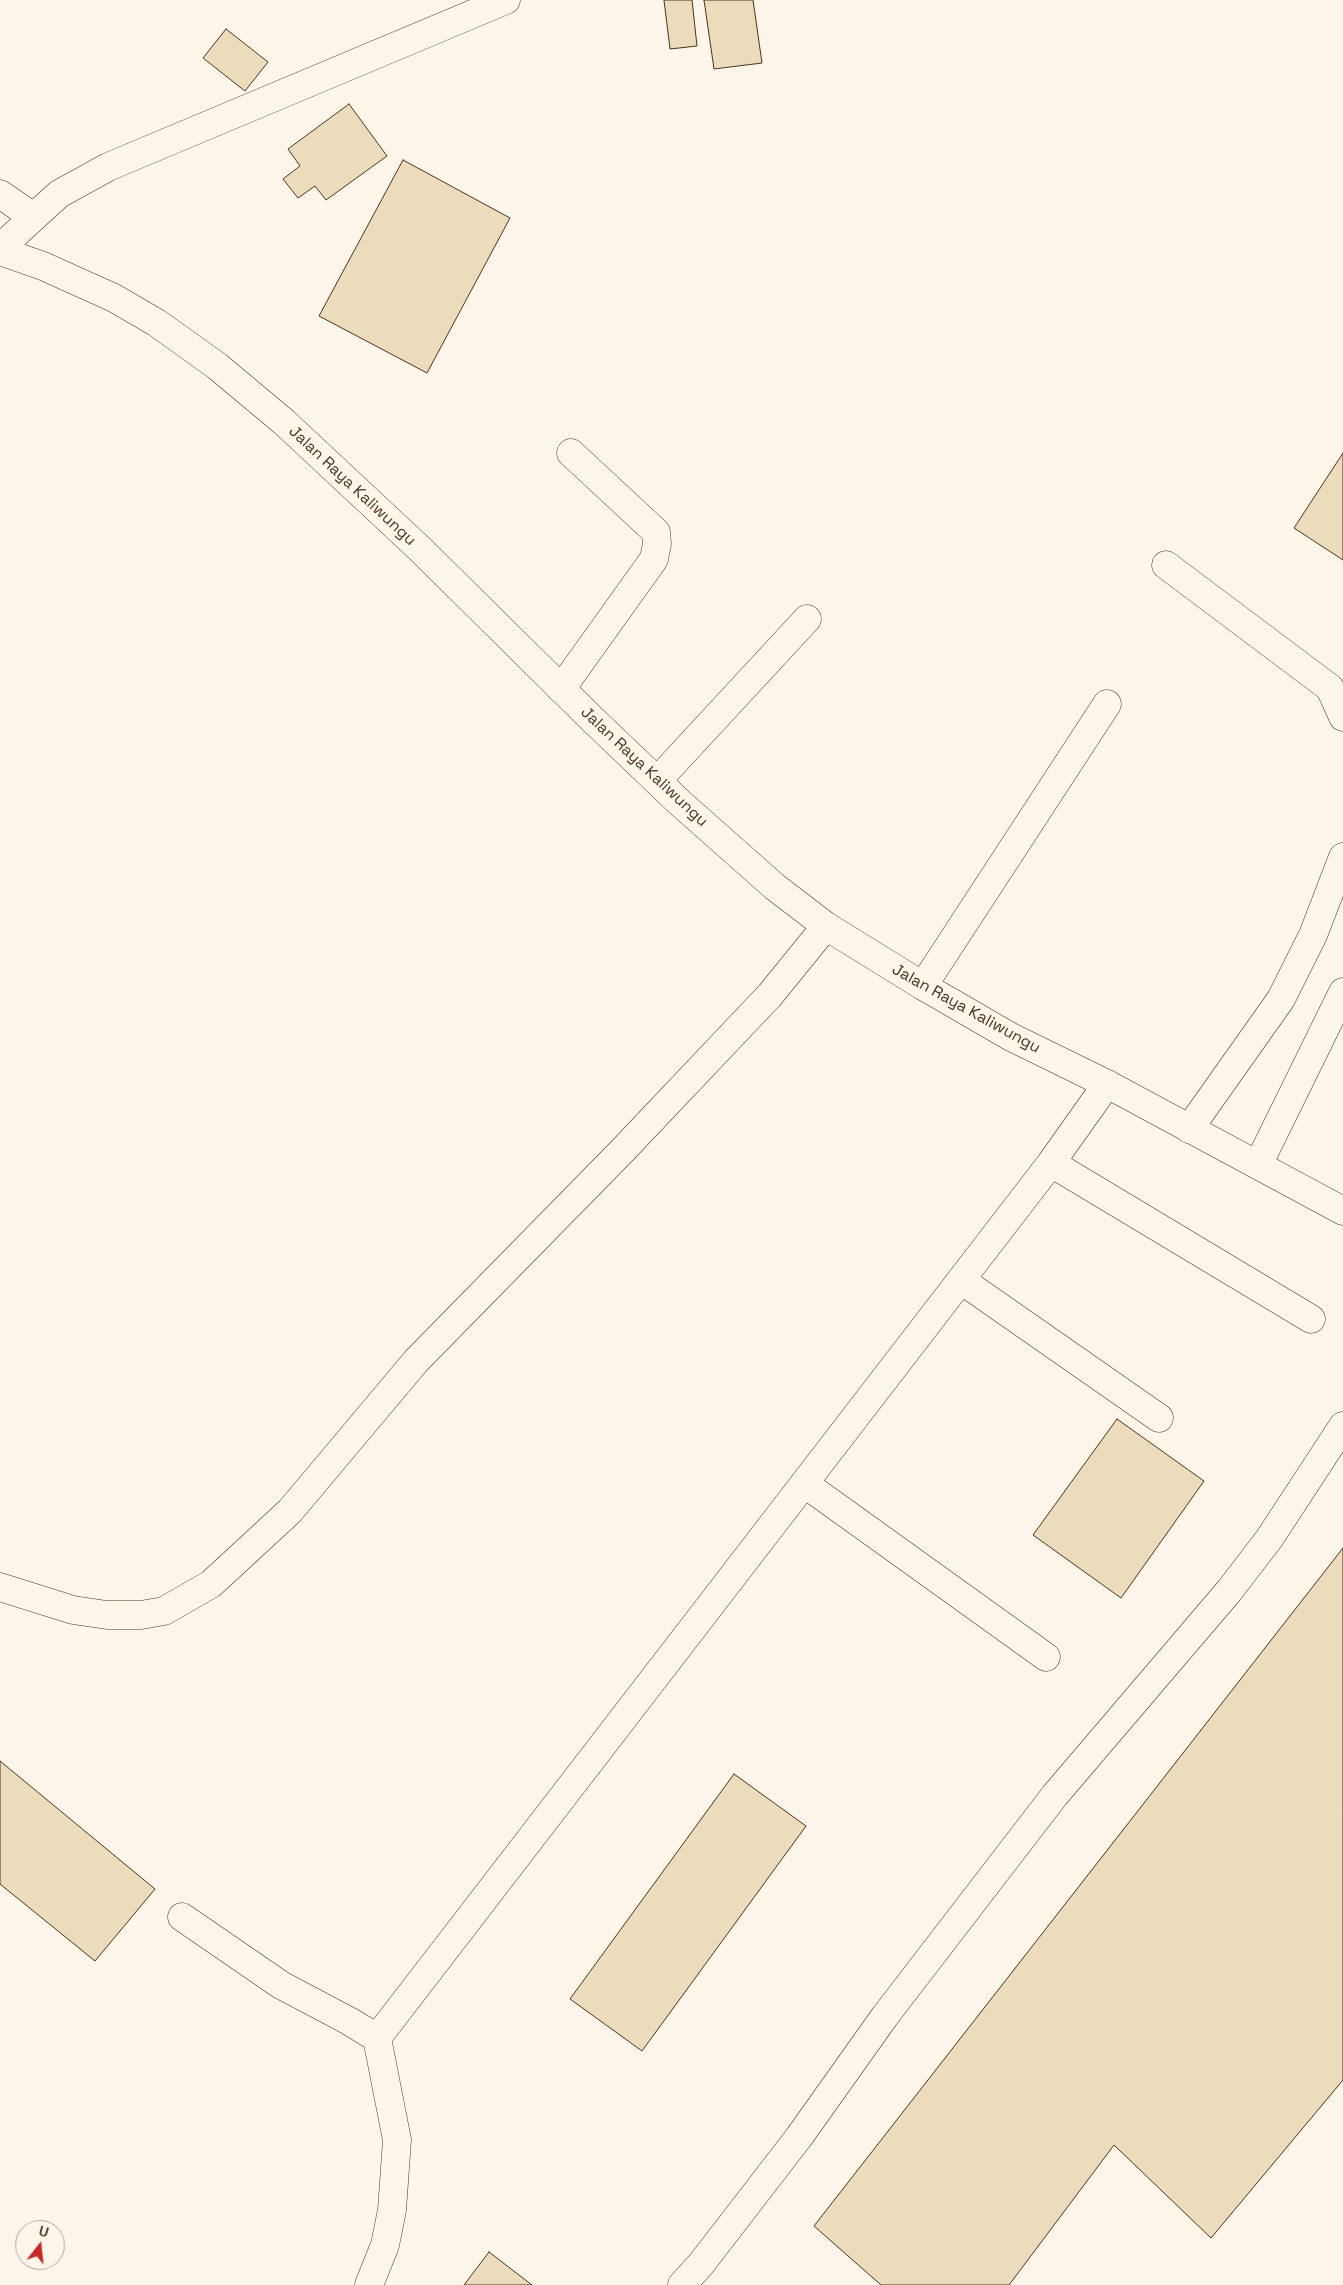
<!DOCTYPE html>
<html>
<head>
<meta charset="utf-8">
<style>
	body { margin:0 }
	#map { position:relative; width:1343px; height:2285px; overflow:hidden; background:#fbf6e9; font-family:"Space Grotesk",sans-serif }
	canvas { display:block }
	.north { position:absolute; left:15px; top:2220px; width:50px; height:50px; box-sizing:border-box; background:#fbf6e9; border:1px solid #b4a999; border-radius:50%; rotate:16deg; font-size:14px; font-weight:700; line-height:20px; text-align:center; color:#4a3520 }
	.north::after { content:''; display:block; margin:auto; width:18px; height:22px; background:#c62828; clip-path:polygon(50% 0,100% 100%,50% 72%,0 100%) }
</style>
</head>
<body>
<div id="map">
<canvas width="1343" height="2285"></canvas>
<div class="north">U</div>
</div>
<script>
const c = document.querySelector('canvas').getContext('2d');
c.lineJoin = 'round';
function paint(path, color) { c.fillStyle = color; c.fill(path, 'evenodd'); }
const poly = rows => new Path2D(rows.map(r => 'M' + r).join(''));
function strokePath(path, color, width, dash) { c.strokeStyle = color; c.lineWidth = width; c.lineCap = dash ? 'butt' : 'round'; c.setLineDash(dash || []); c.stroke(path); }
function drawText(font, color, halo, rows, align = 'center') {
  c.font = font + ' "Space Grotesk",sans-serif'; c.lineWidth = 4; c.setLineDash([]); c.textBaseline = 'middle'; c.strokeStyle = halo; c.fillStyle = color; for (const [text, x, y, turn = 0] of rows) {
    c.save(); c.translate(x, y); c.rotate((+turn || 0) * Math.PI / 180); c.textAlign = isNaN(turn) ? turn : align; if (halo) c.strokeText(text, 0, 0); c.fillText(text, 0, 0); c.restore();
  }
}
const building = poly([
	[664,0,692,0,697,46,670,49,664,0],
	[704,0,753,0,762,63,714,69,704,0],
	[226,29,268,62,245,91,203,58,226,29],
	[349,104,387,156,326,200,315,186,298,198,283,179,300,166,288,149,349,104],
	[403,160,510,218,427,373,319,316,403,160],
	[1343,453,1343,560,1294,528,1343,453],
	[1117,1419,1204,1481,1121,1598,1033,1535,1117,1419],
	[1343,1548,1343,2080,1211,2238,1114,2145,1009,2285,881,2285,814,2226,1343,1548],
	[0,1761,155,1889,95,1961,0,1884,0,1761],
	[734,1774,806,1826,642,2051,570,1999,734,1774],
	[489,2252,532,2285,464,2285,489,2252]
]);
const minor = poly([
	[0,194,33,217],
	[0,248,59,194,108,167,506,0],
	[1166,565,1330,688,1343,717],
	[561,689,654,559,657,544,656,532,571,453],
	[657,781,807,619],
	[923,986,1107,704],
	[1189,1129,1281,999,1313,935,1343,857],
	[1051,1163,1311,1319],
	[1258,1165,1343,992],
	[961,1280,1159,1418],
	[805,1484,1046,1657],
	[0,1587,73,1610,107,1615,141,1615,164,1611,211,1584,290,1511,416,1361,623,1150,770,995,826,926],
	[182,1917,281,1985,349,2021,377,2038,1051,1163,1107,1084],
	[369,2285,385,2245,392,2210,397,2140,377,2038],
	[682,2285,701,2264,799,2137,885,2016,1055,1795,1229,1591,1269,1539,1343,1426]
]);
const major = poly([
	[0,251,43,266,114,298,157,323,217,366,284,422,419,548,591,718,679,802,775,887,826,926,923,986,1011,1037,1107,1084,1343,1211]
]);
const streetNames = [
	["Jalan Raya Kaliwungu",352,486,43],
	["Jalan Raya Kaliwungu",644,767,43],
	["Jalan Raya Kaliwungu",966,1009,29]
];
paint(building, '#ecdcbc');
strokePath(building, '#4a3520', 1);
strokePath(minor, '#4a3520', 29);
strokePath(major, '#4a3520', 29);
strokePath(minor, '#fbf6e9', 28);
strokePath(major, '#fbf6e9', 28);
drawText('16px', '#4a3520', '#fbf6e9', streetNames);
</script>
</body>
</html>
